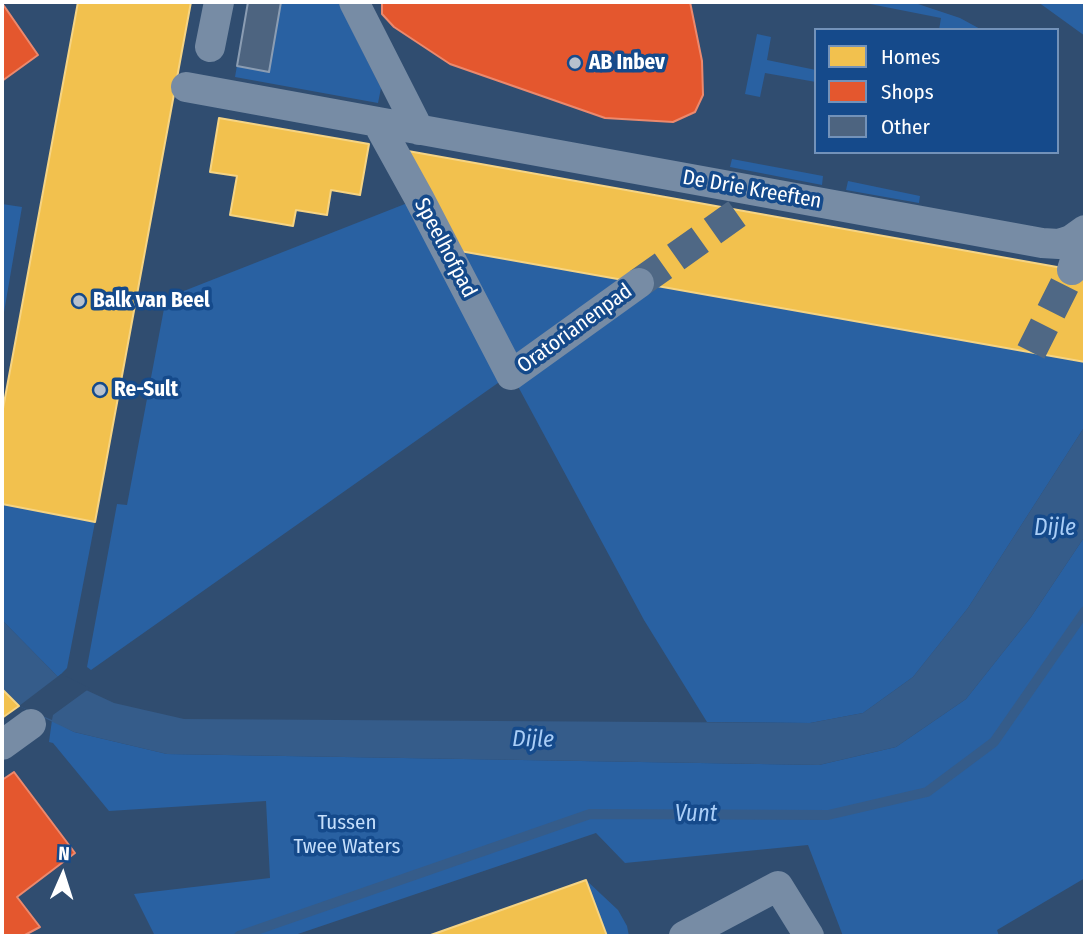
<!DOCTYPE html>
<html>
<head>
<meta charset="utf-8">
<style>
	body { margin:0 }
	#map { position:relative; width:1087px; height:938px; overflow:hidden; background:#304d70; font-family:"Fira Sans Condensed",sans-serif }
	canvas { display:block }
	.frame { position:absolute; inset:0; border:4px solid #fff; pointer-events:none }
	.legend { position:absolute; left:814px; top:28px; width:245px; height:126px; box-sizing:border-box; background:#154a8b; border:2px solid #7392b9; margin:0; padding:9px 12px; list-style:none; font-size:21px; color:#fff }
	.legend li { display:flex; align-items:center; gap:14px; height:35px }
	.legend b { width:35px; border:2px solid #7392b9 }
	.north { position:absolute; left:28px; top:840px; width:70px; height:70px; -webkit-text-stroke:5px #154a8b; paint-order:stroke; rotate:3deg; font-size:19px; font-weight:700; line-height:28px; text-align:center; color:#fff }
	.north::after { content:''; display:block; margin:auto; width:24px; height:32px; background:#fff; clip-path:polygon(50% 0,100% 100%,50% 72%,0 100%) }
</style>
</head>
<body>
<div id="map">
<canvas width="1087" height="938"></canvas>
<div class="frame"></div>
<ul class="legend">
<li><b style="height:19px;background:#f2c14e"></b>Homes</li>
<li><b style="height:19px;background:#e4572e"></b>Shops</li>
<li><b style="height:19px;background:#4d6480"></b>Other</li>
</ul>
<div class="north">N</div>
</div>
<script>
const c = document.querySelector('canvas').getContext('2d');
c.lineJoin = 'round';
function paint(path, color) { c.fillStyle = color; c.fill(path, 'evenodd'); }
const poly = rows => new Path2D(rows.map(r => 'M' + r).join(''));
function strokePath(path, color, width, dash) { c.strokeStyle = color; c.lineWidth = width; c.lineCap = dash ? 'butt' : 'round'; c.setLineDash(dash || []); c.stroke(path); }
function drawText(font, color, halo, rows, align = 'center') {
  c.font = font + ' "Fira Sans Condensed",sans-serif'; c.lineWidth = 7; c.setLineDash([]); c.textBaseline = 'middle'; c.strokeStyle = halo; c.fillStyle = color; for (const [text, x, y, turn = 0] of rows) {
    c.save(); c.translate(x, y); c.rotate((+turn || 0) * Math.PI / 180); c.textAlign = isNaN(turn) ? turn : align; if (halo) c.strokeText(text, 0, 0); c.fillText(text, 0, 0); c.restore();
  }
}
const green = poly([
	[248,2,338,2,381,88,378,103,235,77],
	[860,2,912,2,960,18,982,30,939,30,941,18],
	[1038,2,1085,2,1085,36],
	[757,34,771,37,767,60,816,70,816,82,765,73,760,97,745,94],
	[732,159,823,176,822,185,730,167],
	[848,181,920,196,919,203,846,190],
	[410,202,505,378,91,670,87,667,117,504,127,505,166,298],
	[2,204,22,207,2,324],
	[460,251,623,280,514,355],
	[651,285,1085,362,1085,426,968,608,913,677,863,713,810,723,707,722,644,620,514,379],
	[2,504,95,522,67,668,58,677,2,620],
	[1085,536,1085,878,997,930,999,936,843,936,808,845,625,863,596,833,292,936,155,936,134,894,270,878,266,801,109,811,53,743,49,742,52,720,74,732,167,754,819,765,896,747,966,699,1031,617],
	[586,880,618,910,627,926,629,936,607,936]
]);
const water = poly([
	[1085,426,1085,536,1031,617,966,699,896,747,819,765,167,754,74,732,19,706,2,689,2,620,58,677,114,703,184,719,810,723,863,713,913,677,968,608]
]);
const pier = poly([
	[61,674,90,688,53,715,52,720,19,706]
]);
const homes = poly([
	[78,2,191,2,95,522,2,504,2,414,78,2],
	[219,118,369,144,360,195,331,190,327,215,296,210,293,226,230,215,237,176,210,172,219,118],
	[408,151,1085,272,1085,362,460,251,408,151],
	[2,689,19,706,2,718,2,689],
	[586,880,607,936,428,936,586,880]
]);
const shops = poly([
	[382,2,690,2,702,61,703,95,695,112,673,122,605,118,450,64,394,27,382,14,382,2],
	[2,3,38,55,2,81,2,3],
	[14,772,75,853,17,897,40,927,23,936,2,936,2,780,14,772]
]);
const stream = poly([
	[239,936,590,814,828,815,927,792,994,742,1085,611]
]);
const building = poly([
	[248,2,281,2,269,72,237,66,248,2]
]);
const streetTunnel = poly([
	[639,283,742,210],
	[1031,352,1072,270]
]);
const street = poly([
	[354,2,419,130],
	[210,47,219,2],
	[186,87,1042,243,1059,244,1071,240,1085,230],
	[377,122,419,198,511,375,639,283],
	[1072,270,1083,233],
	[2,745,31,724],
	[684,936,778,886,809,936]
]);
const markers = [
	[575,63,7,"#b7c1cd"],
	[79,301,7,"#b7c1cd"],
	[100,390,7,"#b7c1cd"]
];
const poiNames = [
	["AB Inbev",589,63],
	["Balk van Beel",93,301],
	["Re-Sult",114,390]
];
const streetNames = [
	["De Drie Kreeften",752,190,10],
	["Speelhofpad",445,248,62],
	["Oratorianenpad",575,329,-36]
];
const parkNames = [
	["Tussen",347,823],
	["Twee Waters",347,847]
];
const waterNames = [
	["Dijle",1055,529],
	["Dijle",533,740,1],
	["Vunt",696,815]
];
paint(green, '#2961a2');
paint(water, '#355c8a');
paint(pier, '#304d70');
paint(homes, '#f2c14e');
strokePath(homes, '#f6d483', 2);
paint(shops, '#e4572e');
strokePath(shops, '#ec896d', 2);
strokePath(stream, '#355c8a', 10);
paint(building, '#4d6480');
strokePath(building, '#8b9db3', 2);
strokePath(streetTunnel, '#4f6885', 30, [30, 15]);
strokePath(street, '#778ca5', 30);
for (const [x, y, r, color] of markers) { const dot = new Path2D(); dot.arc(x, y, r, 0, 2 * Math.PI); c.fillStyle = color; c.fill(dot); strokePath(dot, '#154a8b', 2.5); }
drawText('bold 21px', '#fff', '#154a8b', poiNames, 'left');
drawText('21px', '#fff', '#154a8b', streetNames);
drawText('21px', '#c4defb', '#154a8b', parkNames);
drawText('italic 23px', '#aacef7', '#154a8b', waterNames);
</script>
</body>
</html>
